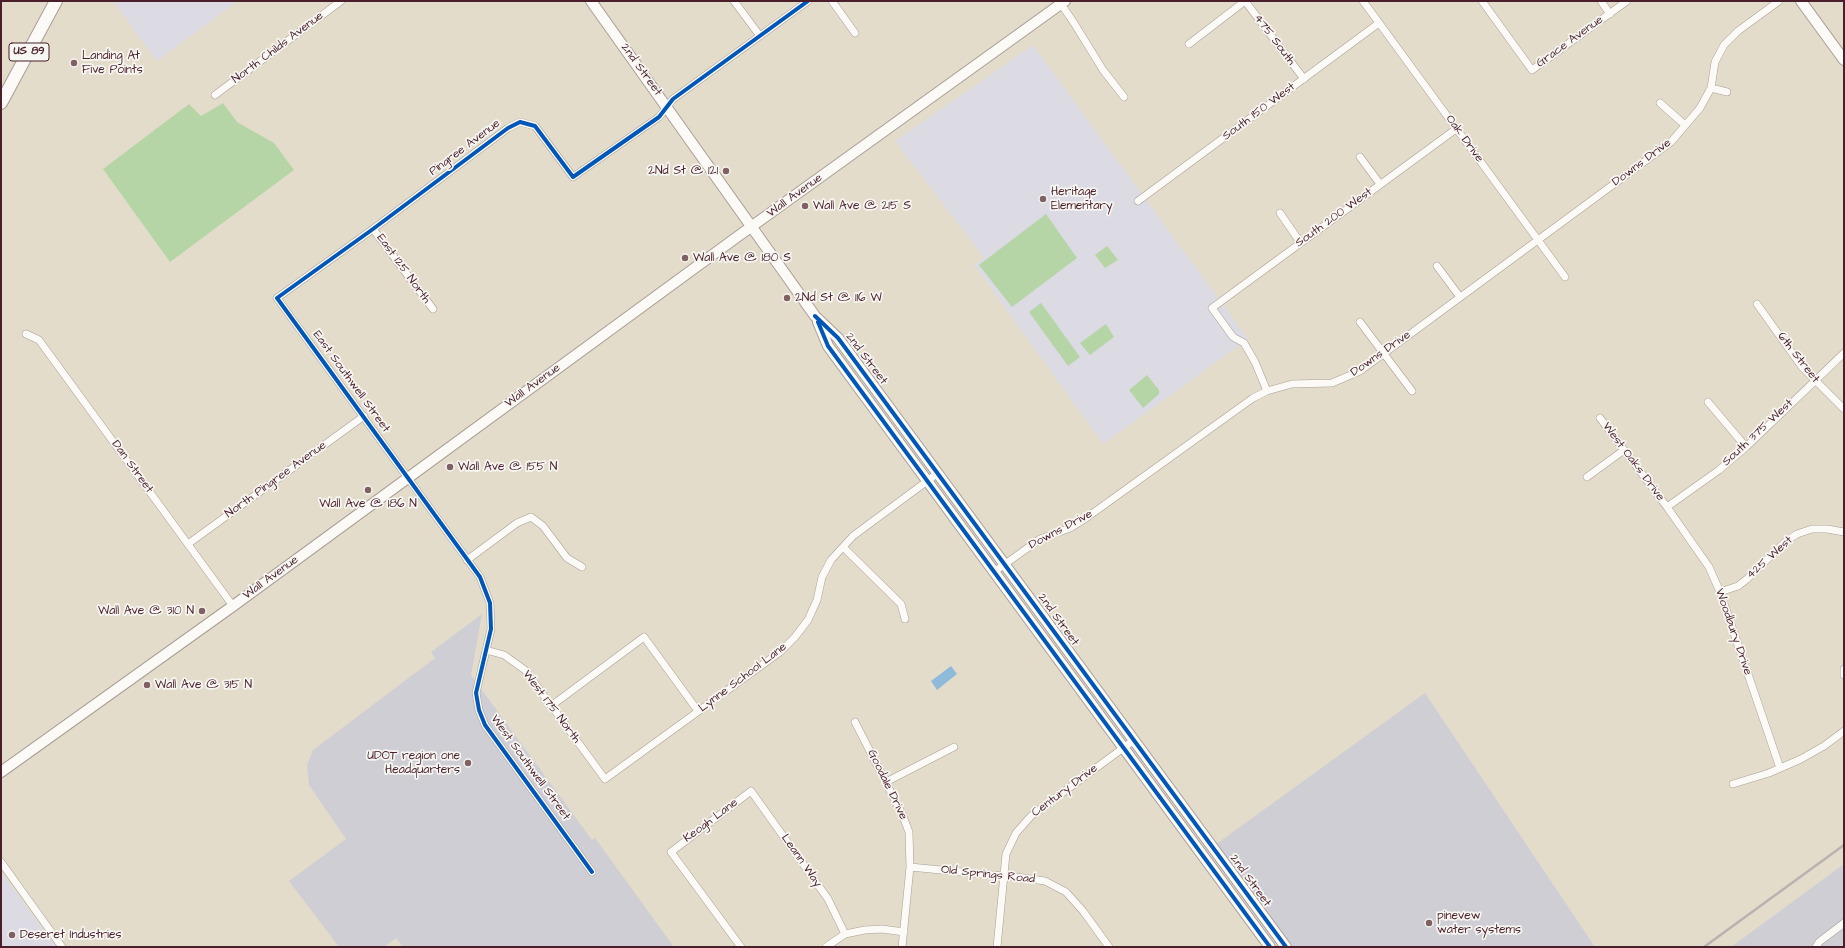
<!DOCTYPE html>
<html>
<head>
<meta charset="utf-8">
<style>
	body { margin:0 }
	#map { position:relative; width:1845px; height:948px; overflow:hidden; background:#e4dcca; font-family:"Architects Daughter",sans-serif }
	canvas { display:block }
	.frame { position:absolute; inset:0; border:2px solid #4a1f2b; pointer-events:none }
</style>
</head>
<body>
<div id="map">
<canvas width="1845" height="948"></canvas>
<div class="frame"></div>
</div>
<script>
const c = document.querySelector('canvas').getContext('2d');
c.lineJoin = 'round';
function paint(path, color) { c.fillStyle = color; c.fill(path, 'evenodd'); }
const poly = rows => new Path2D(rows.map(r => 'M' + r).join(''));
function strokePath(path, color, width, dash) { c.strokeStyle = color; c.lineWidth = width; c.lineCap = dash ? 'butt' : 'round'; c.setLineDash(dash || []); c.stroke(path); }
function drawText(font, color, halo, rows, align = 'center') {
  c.font = font + ' "Architects Daughter",sans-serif'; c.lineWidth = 3.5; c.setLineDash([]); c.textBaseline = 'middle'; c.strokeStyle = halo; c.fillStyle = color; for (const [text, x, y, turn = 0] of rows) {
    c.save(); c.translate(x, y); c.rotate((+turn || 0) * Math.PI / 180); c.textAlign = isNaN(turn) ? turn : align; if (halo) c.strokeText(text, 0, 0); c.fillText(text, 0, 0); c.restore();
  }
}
const built = poly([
	[113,1,238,1,157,61],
	[1033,45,1248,339,1103,444,974,265,984,258,895,141],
	[1,872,56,947,1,947]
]);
const industrial = poly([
	[482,614,471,675,592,840,595,838,674,947,403,947,396,938,384,947,339,947,289,881,346,839,309,785,307,765,313,750,435,658,431,652],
	[1425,693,1595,947,1289,947,1215,845],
	[1844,864,1844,947,1731,947]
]);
const green = poly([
	[223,103,237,122,274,143,294,170,170,262,103,169,189,104,201,116],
	[1046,214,1077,258,1012,307,979,265],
	[1107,246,1118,260,1105,268,1095,255],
	[1041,303,1080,357,1068,366,1029,312],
	[1106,324,1114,337,1090,355,1080,343],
	[1147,375,1159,390,1159,394,1143,408,1129,390]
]);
const water = poly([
	[951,666,957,674,937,690,931,681]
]);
const street = poly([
	[734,1,760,36],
	[832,1,855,33],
	[1059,1,1074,23,1103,70,1124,97],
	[1245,1,1304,79],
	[1363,1,1565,277],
	[1482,1,1532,70,1627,1],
	[1601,1,1610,14],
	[1189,44,1245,1],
	[1711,88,1727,92],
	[215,95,341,1],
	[1660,103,1685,125],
	[1360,157,1380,184],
	[1138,201,1379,23],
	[1280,213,1300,242],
	[373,229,433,309],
	[1437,266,1460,297],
	[1757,304,1802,367,1844,409],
	[1360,322,1412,391],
	[26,334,39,340,233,606],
	[1267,391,1255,362,1244,343,1233,337,1212,308,1456,129],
	[1708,402,1746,447],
	[1600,418,1667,507,1709,567,1720,592,1780,768],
	[1587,477,1624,450],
	[1667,507,1719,470,1746,447,1844,353],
	[188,544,364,416],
	[843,547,901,604,905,619],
	[467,560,517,523,531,517,543,526,567,558,582,567],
	[994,572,1040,539,1070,528,1086,518,1253,398,1267,391,1292,384,1332,383,1360,371,1671,142,1700,108,1711,88,1715,62,1724,45,1738,31,1779,1],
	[1720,592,1738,586,1747,579,1786,541,1797,534,1812,529,1827,529,1844,532],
	[486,650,504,655,525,670,605,779,780,652,795,637,808,620,817,600,822,577,831,560,853,536,938,473],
	[1844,669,1844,675],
	[551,706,644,637,698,711],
	[855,722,902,814,909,832,910,867,902,947],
	[886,782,954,747],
	[1733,784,1769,773,1801,759,1824,746,1844,731],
	[1,862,62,947],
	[910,867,1024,878,1045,881,1066,892,1083,911,1109,947],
	[592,872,485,725,479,710,476,693,491,629,490,603,480,577,277,298,373,229,508,128,520,122,535,126,573,177,659,117,673,99,808,1],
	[741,947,671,852,751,791,828,899,845,934],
	[826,947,845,934,865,930,882,929,904,932],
	[997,947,1006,854,1016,833,1031,816,1134,740],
	[1816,947,1819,942,1844,923]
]);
const secondary = poly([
	[591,1,815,316,838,338,1286,947],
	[1801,1,1844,60],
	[818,322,828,346,1270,947],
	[1,772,233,606,737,237,1065,1]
]);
const primary = poly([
	[1,103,56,1]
]);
const rail = poly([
	[1704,947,1844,845]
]);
const cycleway = poly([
	[815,316,838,338,1286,947],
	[818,322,828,346,1270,947],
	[592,872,485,725,479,710,476,693,491,629,490,603,480,577,277,298,373,229,508,128,520,122,535,126,573,177,659,117,673,99,808,1]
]);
const markers = [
	[74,63,4,"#806163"],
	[726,171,4,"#806163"],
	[1043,199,4,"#806163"],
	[805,206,4,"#806163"],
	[685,258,4,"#806163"],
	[787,298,4,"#806163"],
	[450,467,4,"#806163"],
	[368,490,4,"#806163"],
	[202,611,4,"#806163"],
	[147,685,4,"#806163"],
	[468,763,4,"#806163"],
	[1429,923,4,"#806163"],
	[12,935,4,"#806163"]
];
const shields = [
	[29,52,40]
];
const shieldNames = [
	["US 89",29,52]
];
const streetNames = [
	["475 South",1274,40,53],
	["Grace Avenue",1570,42,-36],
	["North Childs Avenue",278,48,-37],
	["2nd Street",641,70,54],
	["South 150 West",1259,112,-37],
	["Oak Drive",1464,139,54],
	["Pingree Avenue",465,148,-37],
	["Downs Drive",1642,163,-37],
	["Wall Avenue",795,196,-36],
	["South 200 West",1334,218,-36],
	["East 125 North",403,269,54],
	["Downs Drive",1381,354,-35],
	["6th Street",1798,358,52],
	["2nd Street",866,359,53],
	["East Southwell Street",351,382,54],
	["Wall Avenue",533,386,-36],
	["South 375 West",1758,433,-43],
	["West Oaks Drive",1633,462,53],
	["Dan Street",132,467,54],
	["North Pingree Avenue",276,480,-36],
	["Downs Drive",1061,530,-28],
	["425 West",1770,558,-42],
	["Wall Avenue",271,578,-36],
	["2nd Street",1058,620,54],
	["Woodbury Drive",1733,632,71],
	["Lynne School Lane",743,678,-37],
	["West 175 North",551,707,53],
	["West Southwell Street",530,768,54],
	["Goodale Drive",887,785,64],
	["Century Drive",1065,791,-37],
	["Keogh Lane",711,821,-37],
	["Leann Way",801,861,55],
	["Old Springs Road",988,875,6],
	["2nd Street",1250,881,54]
];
const poiNames = [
	["Landing At",82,56],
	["Five Points",82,70],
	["2Nd St @ 121",718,171,"right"],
	["Heritage",1051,192],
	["Elementary",1051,206],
	["Wall Ave @ 215 S",813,206],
	["Wall Ave @ 180 S",693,258],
	["2Nd St @ 116 W",795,298],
	["Wall Ave @ 155 N",458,467],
	["Wall Ave @ 186 N",368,504,"center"],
	["Wall Ave @ 310 N",194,611,"right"],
	["Wall Ave @ 315 N",155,685],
	["UDOT region one",460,756,"right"],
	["Headquarters",460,770,"right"],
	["pinevew",1437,916],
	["water systems",1437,930],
	["Deseret Industries",20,935]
];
paint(built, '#dcdae3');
paint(industrial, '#cfced4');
paint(green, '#b5d5a6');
paint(water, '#90bad9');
strokePath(street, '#a99e96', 8);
strokePath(secondary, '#a99e96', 12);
strokePath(primary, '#a99e96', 14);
strokePath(street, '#fbfaf7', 7);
strokePath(secondary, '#fbfaf7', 10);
strokePath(primary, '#fbfaf7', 12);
strokePath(rail, '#b9b2b1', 2.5);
strokePath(cycleway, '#0057b8', 4);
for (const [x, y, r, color] of markers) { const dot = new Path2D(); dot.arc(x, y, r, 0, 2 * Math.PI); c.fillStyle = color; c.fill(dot); strokePath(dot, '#f6f6f2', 1.5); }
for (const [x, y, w] of shields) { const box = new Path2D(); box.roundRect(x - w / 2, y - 9, w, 18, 3); c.fillStyle = '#f6f6f2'; c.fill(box); strokePath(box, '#4a1f2b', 1); }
drawText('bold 11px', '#4a1f2b', null, shieldNames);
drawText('12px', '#4a1f2b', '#f6f6f2', streetNames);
drawText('12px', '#4a1f2b', '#f6f6f2', poiNames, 'left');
</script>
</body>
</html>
